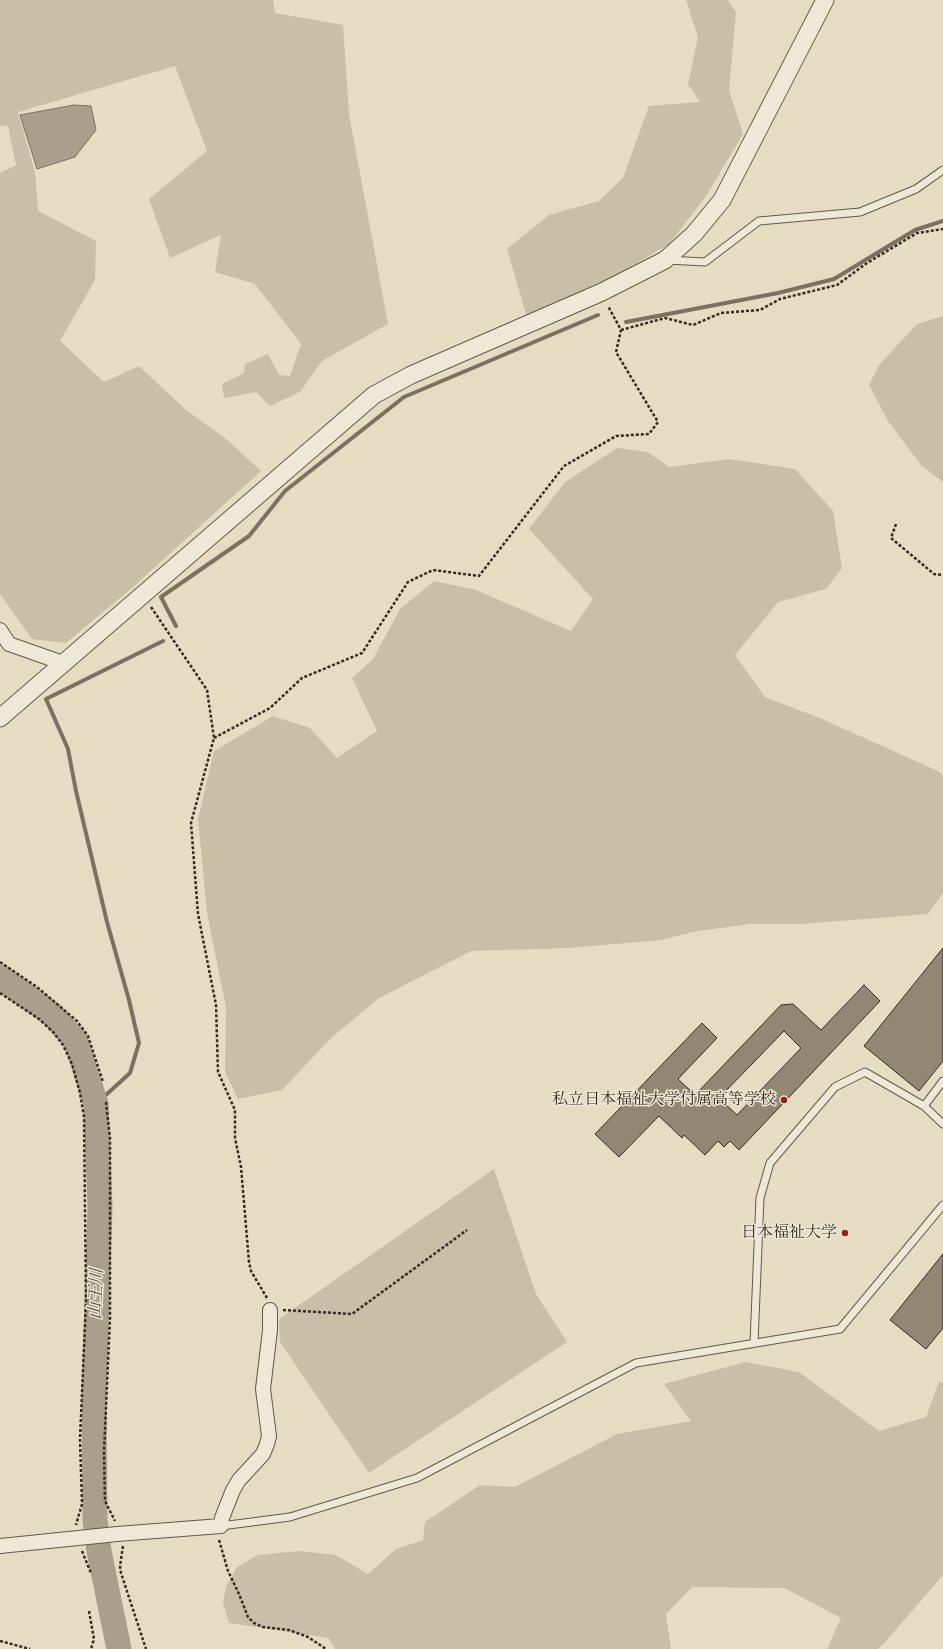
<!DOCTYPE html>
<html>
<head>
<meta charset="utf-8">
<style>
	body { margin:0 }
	canvas { display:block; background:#e5ddc2 }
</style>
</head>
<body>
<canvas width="943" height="1649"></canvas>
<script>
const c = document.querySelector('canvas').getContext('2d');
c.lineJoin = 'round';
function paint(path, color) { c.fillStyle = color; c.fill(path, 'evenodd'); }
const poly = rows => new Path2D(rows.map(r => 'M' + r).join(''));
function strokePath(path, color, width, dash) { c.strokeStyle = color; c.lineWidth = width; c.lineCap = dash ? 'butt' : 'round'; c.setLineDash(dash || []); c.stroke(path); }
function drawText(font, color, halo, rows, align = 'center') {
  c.font = font + ' Alegreya,"Noto Serif JP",serif'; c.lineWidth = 3; c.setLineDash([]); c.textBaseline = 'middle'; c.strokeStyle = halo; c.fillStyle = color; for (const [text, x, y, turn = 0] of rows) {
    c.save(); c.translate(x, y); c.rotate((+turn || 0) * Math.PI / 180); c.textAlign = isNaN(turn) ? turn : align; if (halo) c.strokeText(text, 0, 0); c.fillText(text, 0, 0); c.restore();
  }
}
const green = poly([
	[0,0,273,0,275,13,343,25,349,114,388,324,322,361,300,392,270,406,256,392,224,398,222,384,244,373,245,364,268,354,279,375,290,376,301,344,255,284,215,272,221,235,170,258,149,199,207,151,175,66,18,112,35,172,38,211,96,241,95,280,60,341,104,382,139,366,186,410,226,439,261,471,132,588,66,643,32,639,0,594,0,173,16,165,8,126,0,126],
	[686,0,728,0,736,12,729,90,743,134,706,196,669,244,620,273,527,317,507,249,549,215,599,201,623,178,649,106,700,102,688,84,698,37],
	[943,316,943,482,921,465,888,421,869,385,879,365,917,324],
	[617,448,648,452,669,467,729,459,795,469,833,511,842,568,826,589,778,602,735,655,765,697,822,719,940,772,943,777,943,893,928,914,801,924,750,924,698,931,661,940,568,948,471,951,379,998,331,1038,282,1090,238,1099,225,1072,226,1008,207,913,198,819,214,751,273,716,310,728,337,758,377,731,352,678,373,659,400,609,434,581,476,590,571,631,593,599,529,529,565,482],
	[494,1169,536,1294,567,1342,369,1473,280,1342,279,1319],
	[745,1362,799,1372,879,1431,926,1417,939,1382,943,1382,943,1575,887,1640,878,1649,827,1649,841,1618,784,1588,692,1587,666,1614,671,1649,335,1649,329,1638,229,1623,223,1603,226,1587,237,1567,258,1555,300,1551,336,1555,368,1574,396,1549,423,1540,425,1522,480,1485,515,1487,617,1434,691,1421,664,1384]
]);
const water = poly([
	[74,105,91,106,96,130,75,157,37,169,20,115,74,105]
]);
const stream = poly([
	[626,322,778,293,834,279,915,230,943,221],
	[176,626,161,597,249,536,285,491,404,397,598,315],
	[96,1104,130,1073,139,1043,129,1000,107,922,76,791,68,749,46,699,163,641]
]);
const river = poly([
	[0,977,53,1015,76,1041,96,1104,100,1207,94,1395,95,1520,99,1551,119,1649]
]);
const building = poly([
	[943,948,943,1061,919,1091,864,1046,943,948],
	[864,985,880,1001,739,1150,730,1141,724,1147,718,1141,705,1155,684,1135,682,1138,659,1116,619,1157,595,1134,702,1023,717,1038,678,1079,695,1095,781,1005,793,1004,821,1030,864,985],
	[784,1031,801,1048,737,1115,719,1098,784,1031],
	[943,1254,943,1328,926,1349,890,1320,943,1254]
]);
const path = poly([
	[621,330,665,318,693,325,721,313,760,310,780,299,837,285,867,263,917,233,943,229],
	[896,524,891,538,934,574,943,575],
	[151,607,207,690,214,738,191,823,198,914,216,1005,218,1072,235,1110,235,1138,241,1167,249,1262,251,1271,267,1298],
	[214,738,270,708,302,678,362,653,408,582,433,570,479,576,564,466,616,436,649,434,658,422,616,352,621,330,608,306],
	[0,962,37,987,77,1021,88,1036,103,1082],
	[0,993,39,1019,53,1032,63,1045,72,1064,80,1093,84,1117,86,1302,80,1439,82,1504,76,1525],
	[106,1102,110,1138,110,1318,104,1452,105,1501,115,1521],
	[283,1310,352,1314,467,1230],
	[219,1540,228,1571,239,1594,248,1617,254,1623,263,1627,289,1630,308,1637,326,1649],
	[123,1546,120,1566,121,1573,146,1649],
	[82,1551,91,1573],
	[89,1611,94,1639,91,1649],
	[0,1641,30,1649]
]);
const service = poly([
	[667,260,705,262,759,221,860,212,916,189,943,170],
	[924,1106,943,1081],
	[754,1343,760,1198,770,1163,835,1087,865,1072,924,1106,943,1124],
	[221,1526,290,1517,417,1478,636,1363,840,1329,943,1205]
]);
const minor = poly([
	[0,630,9,644,63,663],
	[0,1546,117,1534,221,1526,222,1518,233,1490,239,1480,263,1454,267,1444,269,1436,263,1389,270,1330,270,1310]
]);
const tertiary = poly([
	[0,718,374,395,411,375,602,292,665,260,694,234,722,200,825,0]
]);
const markers = [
	[784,1100,4,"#8f2418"],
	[845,1233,4,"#8f2418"]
];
const poiNames = [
	["私立日本福祉大学付属高等学校",776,1100],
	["日本福祉大学",837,1233]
];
const waterNames = [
	["山王川",97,1294,-88]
];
paint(green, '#c7bfa6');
paint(water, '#a9a08b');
strokePath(water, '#7b7160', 1);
strokePath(stream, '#7b7160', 4);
strokePath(river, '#a9a08b', 25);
paint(building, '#918874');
strokePath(building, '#352b20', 1);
strokePath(service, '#615848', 9);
strokePath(minor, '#615848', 16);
strokePath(tertiary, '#615848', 19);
strokePath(path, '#352b20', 2.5, [3, 2]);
strokePath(service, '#eee9d7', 7);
strokePath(minor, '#eee9d7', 14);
strokePath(tertiary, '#eee9d7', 17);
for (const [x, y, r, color] of markers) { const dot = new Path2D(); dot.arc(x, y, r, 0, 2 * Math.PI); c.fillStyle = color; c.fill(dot); strokePath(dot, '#eee9d7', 1.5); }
drawText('16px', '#352b20', '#eee9d7', poiNames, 'right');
drawText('italic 17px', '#584e40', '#eee9d7', waterNames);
</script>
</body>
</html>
